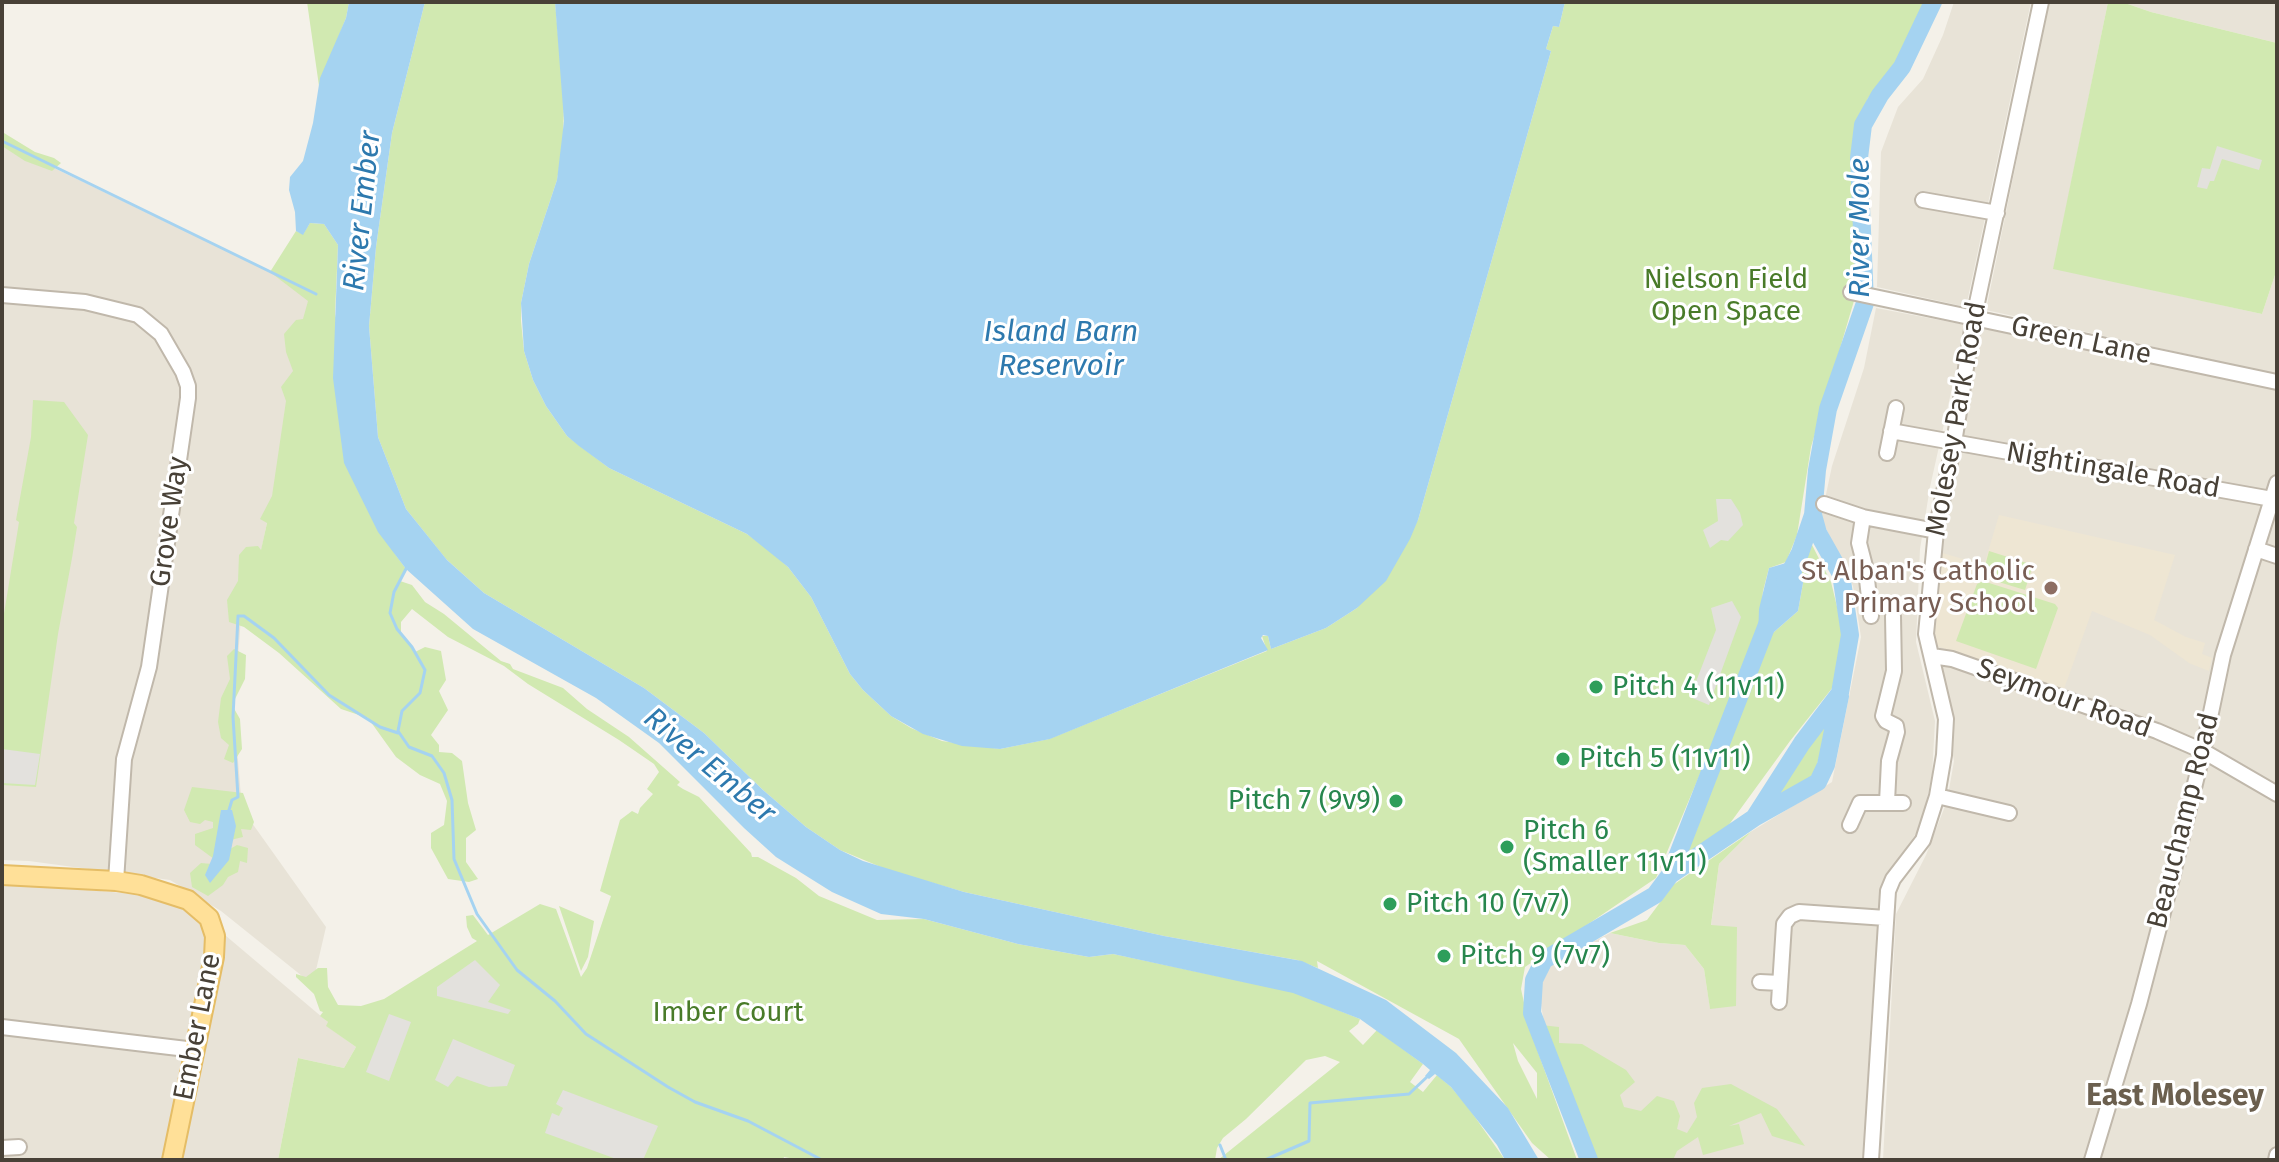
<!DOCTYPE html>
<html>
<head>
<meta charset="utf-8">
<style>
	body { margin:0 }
	#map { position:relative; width:2279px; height:1162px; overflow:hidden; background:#f4f1e9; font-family:"Fira Sans",sans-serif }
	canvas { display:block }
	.frame { position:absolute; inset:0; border:4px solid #484137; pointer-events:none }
</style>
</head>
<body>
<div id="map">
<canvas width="2279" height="1162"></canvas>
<div class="frame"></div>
</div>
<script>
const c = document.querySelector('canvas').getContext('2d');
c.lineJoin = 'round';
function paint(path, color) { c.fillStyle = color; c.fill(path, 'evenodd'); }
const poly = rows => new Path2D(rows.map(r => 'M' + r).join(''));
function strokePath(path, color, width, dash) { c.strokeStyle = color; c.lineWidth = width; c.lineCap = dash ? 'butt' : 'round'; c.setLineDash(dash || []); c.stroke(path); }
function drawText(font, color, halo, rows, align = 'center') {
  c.font = font + ' "Fira Sans",sans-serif'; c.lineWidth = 6; c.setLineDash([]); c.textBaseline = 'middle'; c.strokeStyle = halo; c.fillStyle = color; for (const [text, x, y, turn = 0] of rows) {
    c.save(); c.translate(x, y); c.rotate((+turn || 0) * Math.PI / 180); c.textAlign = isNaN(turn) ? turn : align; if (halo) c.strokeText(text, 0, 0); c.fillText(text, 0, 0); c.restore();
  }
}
const residential = poly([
	[1954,2,2031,2,1966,307,1877,287,1881,152,1898,107,1923,79,1943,35],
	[2049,2,2108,2,2054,268,2262,314,2277,269,2277,374,1986,310],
	[2122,2,2277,2,2277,43,2151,12],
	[2,143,310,291,303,350,259,561,241,617,234,712,242,809,326,927,316,970,307,980,221,911,170,880,29,861,2,860],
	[1876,308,1966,325,1930,487,1920,549,1916,642,1935,721,1932,775,1921,826,1881,886,1870,1031,1865,1160,1598,1160,1546,1037,1539,990,1551,964,1610,933,1659,943,1685,945,1704,969,1710,1008,1737,928,1711,926,1719,864,1752,831,1832,782,1861,637,1853,586,1821,518,1832,466,1864,368],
	[1978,326,2277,385,2277,1160,1883,1160,1896,914,1926,855,1947,801,1954,761,1934,645,1939,552],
	[2,882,166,897,206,919,329,1023,327,1026,356,1047,344,1068,298,1058,278,1160,2,1160]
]);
const education = poly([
	[1999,515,2175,555,2154,620,2186,637,2205,643,2202,654,2212,658,2209,671,2189,663,2150,635,2092,611,2064,689,1934,645,1939,552,1984,565]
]);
const green = poly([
	[307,2,349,2,346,18,319,86],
	[425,2,555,2,564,99,563,145,557,180,529,264,521,303,521,321,524,351,533,380,546,406,567,436,609,468,747,534,767,548,788,567,811,597,850,674,863,690,891,716,911,728,942,741,1000,749,1049,739,1267,651,1262,636,1268,636,1271,649,1326,628,1357,608,1418,520,1551,51,1546,49,1553,26,1559,27,1565,2,1925,2,1900,59,1868,98,1853,138,1856,169,1856,294,1811,447,1797,535,1786,562,1769,568,1763,591,1758,637,1656,878,1525,967,1521,989,1530,1030,1577,1160,1551,1160,1532,1143,1459,1039,1317,961,1318,968,1297,960,1164,936,964,892,888,870,840,850,806,827,763,790,704,733,644,688,484,593,446,559,406,509,378,437,369,326,376,247,392,133],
	[1513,1043,1537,1073,1537,1099,1518,1061],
	[2108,2,2122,2,2151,12,2277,43,2277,269,2262,314,2053,269],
	[4,133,35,152,54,158,61,163,52,171,25,161,2,146,2,134],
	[310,223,324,224,338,245,335,314,395,554,406,569,400,581,412,585,425,602,444,614,501,661,510,664,513,669,563,688,587,709,629,737,680,782,677,785,683,789,699,797,751,853,752,857,758,857,796,878,819,896,877,920,924,919,1018,944,1089,957,1113,954,1293,992,1360,1019,1358,1024,1349,1031,1363,1045,1377,1030,1423,1064,1410,1082,1423,1092,1437,1075,1451,1087,1468,1107,1505,1160,1218,1160,1340,1062,1325,1056,1306,1060,1246,1119,1223,1138,1217,1148,1215,1160,800,1160,784,1157,783,1160,278,1160,298,1058,344,1068,356,1047,326,1026,328,1022,320,1016,323,1012,320,1011,314,994,296,977,296,974,306,977,318,968,327,968,328,987,338,1005,361,1006,384,999,477,941,472,938,467,927,466,916,473,915,488,935,540,904,556,909,581,977,587,968,611,896,600,891,620,820,632,811,638,814,640,808,653,794,647,789,659,772,654,764,619,740,528,684,504,666,448,637,412,609,401,622,401,634,415,652,425,647,441,651,446,680,439,691,448,710,431,735,439,745,439,752,452,753,462,761,468,803,476,830,466,838,466,862,478,879,469,882,448,879,431,848,431,833,444,825,447,801,440,784,420,775,396,757,368,718,341,709,279,653,244,627,229,622,227,600,238,581,239,555,246,547,258,546,261,550,267,523,260,519,272,496,286,401,281,387,293,371,286,352,284,334,296,320,303,319,308,301,270,272,296,231,303,234],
	[33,400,64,402,88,435,74,523,77,527,72,558,58,634,36,787,2,785,2,626,19,522,16,520,31,437],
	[1811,543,1831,582,1841,623,1843,648,1833,687,1790,741,1720,837,1681,860,1697,829,1712,780,1766,639,1798,611,1803,583,1801,562],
	[1989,551,2033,565,2025,590,1982,577],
	[1983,581,2055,604,2058,608,2036,669,1956,641,1977,584],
	[234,649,246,655,245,679,232,705,240,719,242,749,233,763,224,759,229,745,221,738,218,722,221,698,230,679,227,656],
	[1831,713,1814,776,1768,804],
	[192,787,243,793,254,822,251,830,241,829,243,837,218,843,223,853,237,845,248,848,247,863,240,861,238,872,228,877,223,885,208,896,192,887,190,873,201,863,212,864,214,859,195,845,195,834,213,828,213,822,205,820,200,824,190,822,184,810],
	[1752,831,1719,864,1711,925,1737,927,1736,1006,1710,1009,1704,969,1685,945,1659,943,1610,933,1647,920,1673,885],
	[559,906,594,921,588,957,581,971],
	[1541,1025,1559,1027,1559,1043,1582,1044,1626,1070,1635,1082,1620,1095,1624,1107,1641,1111,1657,1096,1674,1101,1680,1116,1677,1129,1687,1133,1697,1117,1694,1103,1702,1088,1731,1084,1777,1109,1805,1146,1772,1136,1761,1113,1729,1126,1739,1124,1744,1144,1703,1155,1698,1137,1677,1151,1673,1160,1596,1160]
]);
const parking = poly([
	[2217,146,2262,160,2259,170,2222,159,2214,181,2210,181,2207,189,2197,187,2202,168,2210,169],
	[1716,499,1731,499,1740,513,1743,525,1728,541,1721,540,1710,548,1703,530,1718,521],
	[1732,601,1741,617,1709,705,1690,697,1716,630,1711,608],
	[2,749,40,754,35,785,2,783],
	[475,960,500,985,488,1002,511,1010,508,1014,437,996,437,987],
	[389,1014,411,1022,389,1081,366,1072],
	[453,1039,515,1065,507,1086,489,1087,457,1076,448,1087,435,1080],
	[563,1090,658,1126,643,1160,619,1160,545,1133,552,1113,559,1116,563,1108,556,1104]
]);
const water = poly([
	[349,2,425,2,392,133,376,247,369,326,378,437,406,509,447,560,484,593,644,688,704,733,763,790,806,827,840,850,863,861,964,892,1164,936,1302,961,1386,1000,1456,1053,1508,1108,1539,1160,1505,1160,1497,1145,1451,1087,1435,1074,1429,1079,1425,1076,1430,1070,1423,1064,1360,1019,1293,993,1113,954,1089,957,1018,944,924,919,881,914,832,892,776,857,744,828,659,743,596,698,473,629,406,569,378,532,344,463,333,378,338,245,324,224,310,223,303,235,296,231,295,212,289,190,290,177,303,161,313,123,320,78,346,18],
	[555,2,1565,2,1559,27,1553,26,1546,49,1551,51,1418,520,1410,539,1386,581,1357,608,1326,628,1271,649,1268,636,1263,635,1261,638,1268,650,1050,739,1000,749,962,746,923,734,891,716,863,690,850,674,811,597,788,567,747,534,609,468,579,446,567,436,546,406,533,380,524,351,521,303,529,264,557,180,564,121],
	[1796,560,1801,562,1803,583,1798,611,1766,639,1758,637,1759,609,1769,568],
	[221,810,232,810,236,826,229,860,210,883,205,875,213,856]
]);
const stream = poly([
	[2,141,316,294],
	[407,567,394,592,390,613,397,629,412,647,425,670,420,693,402,711,398,731,409,747,432,756,444,773,452,800,454,859,477,914,517,970,555,1001,586,1034,668,1087,695,1102,748,1121,822,1160],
	[229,810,232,800,238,797,233,717,238,616,244,616,274,638,329,695,380,727,398,733],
	[1220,1145,1226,1160],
	[1265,1160,1309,1141,1310,1103,1409,1094,1428,1076]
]);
const river = poly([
	[1785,582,1800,553,1813,515,1817,470,1828,409,1865,303,1859,158,1863,125,1880,95,1902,67,1933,2],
	[1754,818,1818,782,1826,765,1840,696],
	[1670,875,1754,818,1802,743,1840,693,1850,635,1841,574,1818,533,1813,515],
	[1589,1160,1532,1013,1534,980,1544,960,1655,895,1670,875,1770,617]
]);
const minor = poly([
	[1923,200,1997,213],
	[1851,292,2277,382],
	[2,295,85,302,138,315,161,334,183,372,188,386,188,398,149,667,124,759,116,881],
	[1891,431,2272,499],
	[1887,453,1896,408],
	[1824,504,1863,517,1936,531],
	[1863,517,1859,543,1866,570,1871,616],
	[2256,549,2277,556],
	[1932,656,1952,659,2157,731,2203,751,2277,794],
	[1937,796,2009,813],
	[1887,802,1889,761,1897,732,1896,726,1886,721,1883,716,1894,671,1893,616],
	[1850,825,1860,803,1903,803],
	[1760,982,1780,983],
	[1779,1002,1784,924,1790,916,1799,912,1886,918],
	[2,1027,195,1050],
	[2,1148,19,1147],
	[1871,1160,1888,891,1893,879,1923,840,1937,796,1944,755,1946,719,1926,634,1936,531,1954,443,1974,317,2041,2],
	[2092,1160,2139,1004,2171,882,2203,751,2223,655,2277,483],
	[2276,1160,2277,1155]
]);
const major = poly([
	[2,875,116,881,141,885,188,900,209,918,215,936,214,957,172,1160]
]);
const markers = [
	[2051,588,8,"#8d6e63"],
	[1596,687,8,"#2e9e5b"],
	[1563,759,8,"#2e9e5b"],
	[1396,801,8,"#2e9e5b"],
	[1507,847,8,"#2e9e5b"],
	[1390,904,8,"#2e9e5b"],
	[1444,956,8,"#2e9e5b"]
];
const parkNames = [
	["Nielson Field",1726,280],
	["Open Space",1726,312],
	["Imber Court",728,1013]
];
const streetNames = [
	["Green Lane",2081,341,12],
	["Molesey Park Road",1957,419,-80],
	["Nightingale Road",2113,471,10],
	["Grove Way",170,522,-82],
	["Seymour Road",2064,699,20],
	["Beauchamp Road",2184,821,-76],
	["Ember Lane",198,1027,-79]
];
const educationNames = [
	["St Alban's Catholic",2035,572],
	["Primary School",2035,604]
];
const leisureNames = [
	["Pitch 4 (11v11)",1612,687],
	["Pitch 5 (11v11)",1579,759],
	["Pitch 7 (9v9)",1380,801,"right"],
	["Pitch 6",1523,831],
	["(Smaller 11v11)",1523,863],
	["Pitch 10 (7v7)",1406,904],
	["Pitch 9 (7v7)",1460,956]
];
const waterNames = [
	["River Ember",363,211,-84],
	["River Mole",1861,228,-90],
	["Island Barn",1061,333],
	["Reservoir",1061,367],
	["River Ember",709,766,40]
];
const neighbourhoodNames = [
	["East Molesey",2175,1097]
];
paint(residential, '#e8e3d7');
paint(education, '#eee6d3');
paint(green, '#d1e9b1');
paint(parking, '#e3e1dd');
paint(water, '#a5d3f1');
strokePath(stream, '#a5d3f1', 3);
strokePath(river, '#a5d3f1', 18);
strokePath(minor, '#c0b8ab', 18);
strokePath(major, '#e5bd66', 22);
strokePath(minor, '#fff', 14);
strokePath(major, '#ffe098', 18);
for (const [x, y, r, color] of markers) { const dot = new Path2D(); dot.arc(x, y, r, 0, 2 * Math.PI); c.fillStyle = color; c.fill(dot); strokePath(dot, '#fff', 3); }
drawText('28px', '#497b29', '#fff', parkNames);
drawText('28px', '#484137', '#fff', streetNames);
drawText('28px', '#785e54', '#fff', educationNames, 'right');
drawText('28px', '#27864d', '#fff', leisureNames, 'left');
drawText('italic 30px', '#2d79ae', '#fff', waterNames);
drawText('bold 30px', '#6b5f4e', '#fff', neighbourhoodNames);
</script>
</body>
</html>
